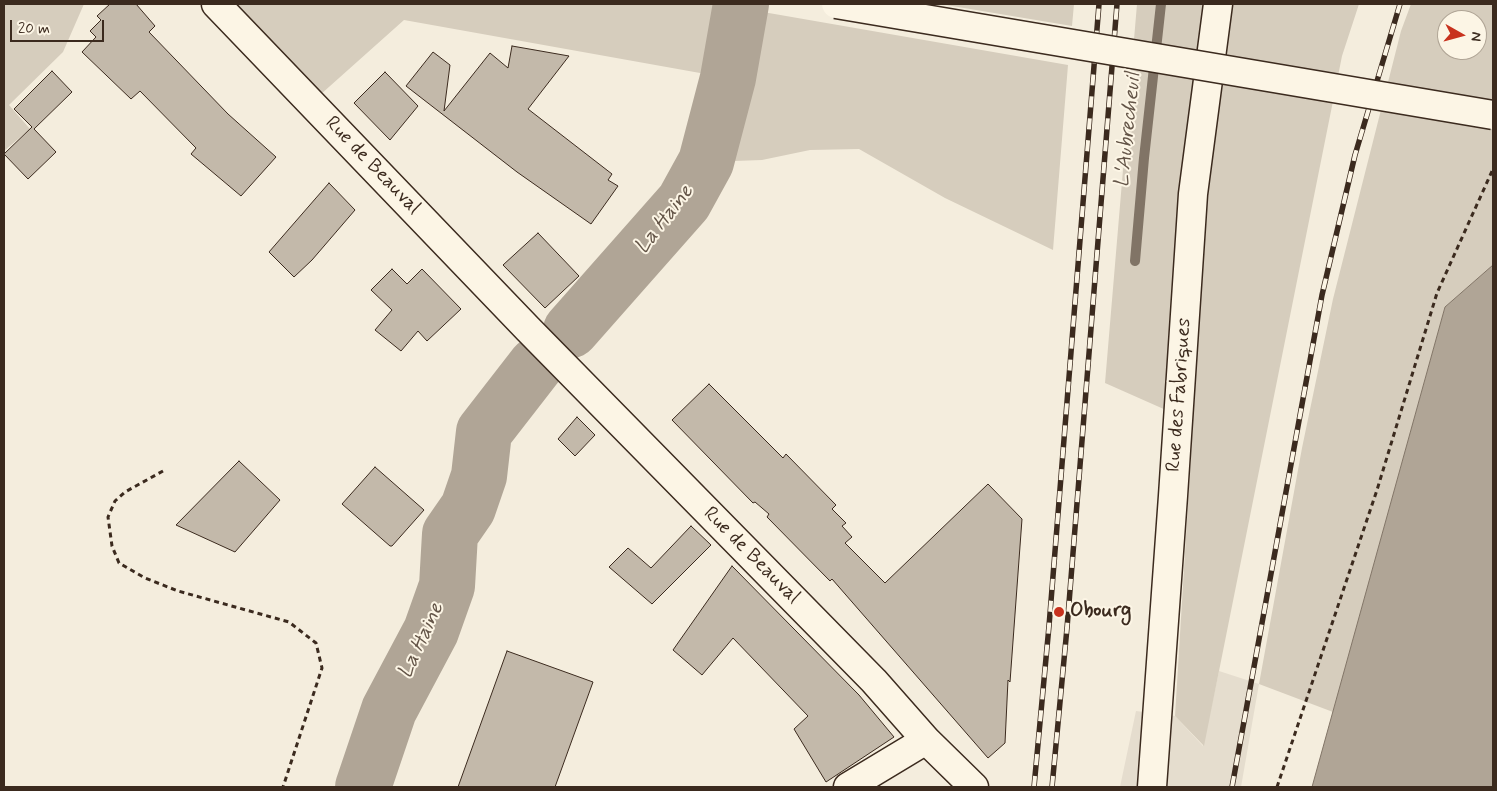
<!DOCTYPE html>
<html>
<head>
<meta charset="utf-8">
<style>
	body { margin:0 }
	#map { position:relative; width:1497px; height:791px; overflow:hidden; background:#f4eddd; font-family:Mynerve,sans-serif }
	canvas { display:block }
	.frame { position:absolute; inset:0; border:5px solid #3b2a1e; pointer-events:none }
	.north { position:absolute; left:1437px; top:10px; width:50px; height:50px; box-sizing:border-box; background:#fcf5e5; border:1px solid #afa495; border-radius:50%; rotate:97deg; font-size:14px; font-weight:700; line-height:20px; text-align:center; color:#3b2a1e }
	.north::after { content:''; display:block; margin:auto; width:18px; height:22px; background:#c8321e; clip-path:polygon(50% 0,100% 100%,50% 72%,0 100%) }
	.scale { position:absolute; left:10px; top:20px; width:94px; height:22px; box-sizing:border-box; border:2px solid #3b2a1e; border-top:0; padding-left:6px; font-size:15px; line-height:18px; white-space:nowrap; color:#3b2a1e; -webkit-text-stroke:4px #fcf5e5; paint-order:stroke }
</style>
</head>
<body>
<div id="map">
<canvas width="1497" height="791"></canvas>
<div class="frame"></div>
<div class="north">N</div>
<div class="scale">20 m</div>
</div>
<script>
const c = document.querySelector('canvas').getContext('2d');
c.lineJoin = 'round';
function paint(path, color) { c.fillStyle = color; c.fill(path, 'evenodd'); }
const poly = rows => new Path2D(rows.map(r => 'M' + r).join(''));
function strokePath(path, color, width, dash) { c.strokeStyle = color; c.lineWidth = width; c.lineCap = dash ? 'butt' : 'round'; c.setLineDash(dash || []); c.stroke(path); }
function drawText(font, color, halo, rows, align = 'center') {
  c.font = font + ' Mynerve,sans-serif'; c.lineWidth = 4; c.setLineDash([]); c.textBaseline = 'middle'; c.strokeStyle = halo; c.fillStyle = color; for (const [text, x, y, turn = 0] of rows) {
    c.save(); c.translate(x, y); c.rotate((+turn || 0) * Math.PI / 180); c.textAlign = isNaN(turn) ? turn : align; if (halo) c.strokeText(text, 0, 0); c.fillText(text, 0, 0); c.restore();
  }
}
const built = poly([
	[1219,671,1259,684,1241,787,1120,787,1136,711,1175,716,1203,746]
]);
const green = poly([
	[4,4,84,4,63,52,9,105,30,129,4,151],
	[216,4,717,4,1068,65,1053,250,945,198,859,149,810,150,762,160,706,162,728,78,404,20,311,103],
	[940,4,1074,4,1072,26],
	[1137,4,1359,4,1342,56,1204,746,1175,716,1193,422,1105,383],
	[1411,4,1493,4,1493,265,1445,307,1333,712,1259,684,1302,448,1333,299,1401,31],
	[1447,20,1477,20,1477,50,1447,50]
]);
const water = poly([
	[1493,265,1493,787,1312,787,1445,307,1493,265]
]);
const stream = poly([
	[1135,261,1144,158,1161,4]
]);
const river = poly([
	[571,330,684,202,706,162,728,78,741,4],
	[363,787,389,710,431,631,447,586,450,534,468,508,479,476,484,432,536,365]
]);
const building = poly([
	[110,4,136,4,155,26,149,32,228,114,276,157,241,196,191,154,196,148,140,91,131,99,82,52,96,37,90,31,101,20,97,16,110,4],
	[512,46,569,56,528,109,612,174,608,180,618,186,591,224,517,172,406,86,433,52,450,65,444,111,490,53,508,68,512,46],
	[52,71,72,92,34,129,56,152,28,179,4,154,32,127,14,109,52,71],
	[385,72,418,106,390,140,354,103,385,72],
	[329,183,355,210,312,260,294,277,269,252,329,183],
	[538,233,579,276,545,308,503,265,538,233],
	[392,269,407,284,422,269,461,309,427,341,418,331,401,351,375,330,392,310,371,290,392,269],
	[709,384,783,458,786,454,836,505,832,509,846,523,842,526,852,537,845,543,885,583,988,484,1022,519,1010,682,1008,680,1005,743,988,758,832,579,830,581,767,517,769,514,755,502,753,503,672,420,709,384],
	[577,417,595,435,575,456,558,439,577,417],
	[239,461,280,500,235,552,176,525,239,461],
	[375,467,424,510,392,546,390,546,342,504,375,467],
	[691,526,711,545,652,604,609,567,628,548,651,568,691,526],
	[732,566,859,695,894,737,826,782,794,729,808,716,733,638,702,675,673,650,732,566],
	[507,651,593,682,555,787,458,787,507,651]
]);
const path = poly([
	[163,471,125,492,115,501,108,517,112,546,119,563,145,578,178,591,289,622,316,643,322,668,283,787],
	[1277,787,1377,490,1437,293,1493,169]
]);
const street = poly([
	[216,4,528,329,874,681,926,740,974,787],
	[848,787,926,740],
	[1152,787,1173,496,1193,194,1218,4]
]);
const rail = poly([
	[1034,787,1049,626,1099,4],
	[1052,787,1067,628,1117,4],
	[1232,787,1322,295,1355,155,1400,4]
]);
const secondaryBridge = poly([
	[836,4,1493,115]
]);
const markers = [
	[1059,612,6,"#c8321e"]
];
const streetNames = [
	["Rue de Beauval",372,166,46],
	["Rue des Fabriques",1180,395,-86],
	["Rue de Beauval",751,556,45]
];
const poiNames = [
	["Obourg",1070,612]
];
const waterNames = [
	["L'Aubrecheuil",1129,130,-84],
	["La Haine",665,220,-52],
	["La Haine",422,641,-65]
];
paint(built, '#e5ddce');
paint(green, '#d6cdbd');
paint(water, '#b0a596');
strokePath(water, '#817466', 1);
strokePath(stream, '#817466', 10);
strokePath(river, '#b0a596', 56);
paint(building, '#c3b9aa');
strokePath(building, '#3b2a1e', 1);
strokePath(street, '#3b2a1e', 31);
strokePath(path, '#3b2a1e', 3, [5, 4]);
strokePath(street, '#fcf5e5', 28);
strokePath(rail, '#3b2a1e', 5.5);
strokePath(rail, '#fcf5e5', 4, [11]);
strokePath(secondaryBridge, '#3b2a1e', 31, []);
strokePath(secondaryBridge, '#fcf5e5', 28);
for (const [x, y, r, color] of markers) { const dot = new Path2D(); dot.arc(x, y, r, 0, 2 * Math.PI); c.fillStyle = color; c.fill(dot); strokePath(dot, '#fcf5e5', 2); }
drawText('20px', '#3b2a1e', '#fcf5e5', streetNames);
drawText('bold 20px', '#3b2a1e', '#fcf5e5', poiNames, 'left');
drawText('italic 21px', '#645548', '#fcf5e5', waterNames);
</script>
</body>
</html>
